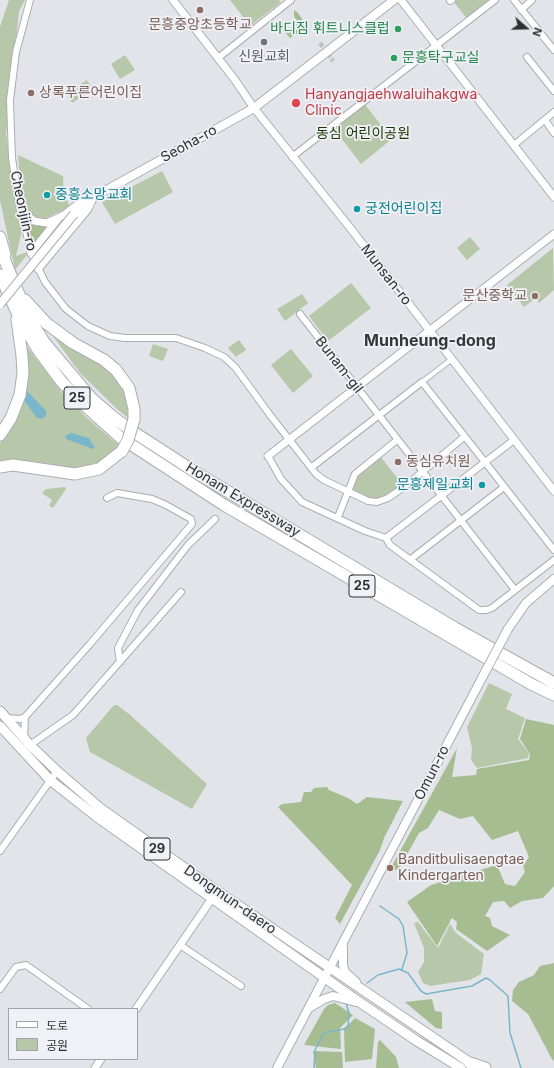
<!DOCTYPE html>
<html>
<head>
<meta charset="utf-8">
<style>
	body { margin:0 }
	#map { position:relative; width:554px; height:1068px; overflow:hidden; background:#e2e4e9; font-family:Inter,"Noto Sans KR",sans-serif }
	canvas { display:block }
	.legend { position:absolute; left:8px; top:1008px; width:130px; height:52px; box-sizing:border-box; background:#f0f1f6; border:1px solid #a3a4a8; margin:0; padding:5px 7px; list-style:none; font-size:12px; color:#303032 }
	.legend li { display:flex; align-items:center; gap:8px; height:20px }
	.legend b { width:20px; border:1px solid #a3a4a8 }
	.north { position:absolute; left:506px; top:8px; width:40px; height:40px; -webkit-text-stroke:3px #f0f1f6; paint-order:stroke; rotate:110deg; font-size:11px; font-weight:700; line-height:16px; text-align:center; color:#303032 }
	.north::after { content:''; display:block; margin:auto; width:14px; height:18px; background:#303032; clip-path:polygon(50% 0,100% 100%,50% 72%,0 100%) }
</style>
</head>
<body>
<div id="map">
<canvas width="554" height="1068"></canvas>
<ul class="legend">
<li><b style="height:5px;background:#fff"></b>도로</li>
<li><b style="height:11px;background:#b7c8aa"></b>공원</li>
</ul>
<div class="north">N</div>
</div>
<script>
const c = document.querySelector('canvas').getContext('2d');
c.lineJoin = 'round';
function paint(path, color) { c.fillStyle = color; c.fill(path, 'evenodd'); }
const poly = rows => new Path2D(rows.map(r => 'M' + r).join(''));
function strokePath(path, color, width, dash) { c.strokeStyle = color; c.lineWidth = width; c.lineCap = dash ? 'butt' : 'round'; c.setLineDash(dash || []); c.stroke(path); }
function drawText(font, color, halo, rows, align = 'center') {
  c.font = font + ' Inter,"Noto Sans KR",sans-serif'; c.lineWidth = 3.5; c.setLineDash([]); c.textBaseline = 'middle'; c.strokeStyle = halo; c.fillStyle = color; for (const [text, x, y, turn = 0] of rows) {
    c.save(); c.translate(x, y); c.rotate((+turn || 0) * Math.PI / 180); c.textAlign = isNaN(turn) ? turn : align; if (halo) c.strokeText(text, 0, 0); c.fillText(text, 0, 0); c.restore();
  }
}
const green = poly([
	[9,0,25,0,19,11,6,134,22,230,16,256,30,251,15,270,0,200,0,27],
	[230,0,279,0,281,2,250,26],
	[456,0,491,0,467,19,454,2],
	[125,55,135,70,120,79,111,64],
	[87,80,93,90,72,103,66,93],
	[363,102,392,139,361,164,332,126],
	[18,155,63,176,64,194,70,207,44,219,34,216,28,210,21,190],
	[162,171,173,192,115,224,102,202],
	[470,237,480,249,467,260,457,248],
	[553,248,554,290,539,303,536,298,524,307,507,285],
	[351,283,371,308,328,341,309,316],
	[302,294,308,303,285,321,277,309],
	[50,332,123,378,133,422,117,409,80,373],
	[239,340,246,350,236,357,228,348],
	[25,344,63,394,86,417,120,446,90,470,0,464,0,443,12,427],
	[153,344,168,349,163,361,149,356],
	[291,349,313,376,293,393,271,365],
	[380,456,402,484,386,496,375,500,355,492,352,487,356,476],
	[65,487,66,489,53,508,49,506,52,500,42,493,46,489],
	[489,683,512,694,506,709,525,718,518,739,529,753,528,758,477,768,471,760,472,748,467,727],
	[114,705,117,705,129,714,207,784,192,809,90,752,86,738],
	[418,922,438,948,450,924,456,933,484,954,481,974,470,980,430,986,423,983,418,972,424,962,424,948,414,923]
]);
const forest = poly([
	[294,10,298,13,306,25,304,29,290,38,278,24,281,22,288,30,299,22,294,17],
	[29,221,50,225,35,244,30,242,26,222],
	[526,719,554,725,554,886,543,898,522,901,510,908,504,901,493,902,485,916,490,918,492,926,510,935,487,951,456,929,457,922,452,918,437,946,407,902,431,885,497,865,505,884,515,886,525,872,523,865,529,857,518,831,492,840,473,816,460,819,439,810,428,828,419,833,399,869,389,871,457,748,452,777,476,775,477,769,529,760,530,754,520,739],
	[327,787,329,790,348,798,357,804,367,797,403,801,384,838,380,850,340,924,335,918,352,885,278,807,282,804,301,802,304,792,311,792,314,788],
	[554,963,554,1059,553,1061,528,1014,512,1001,513,990,519,982,534,975,540,966],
	[432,999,435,1011,442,1012,442,1029,436,1028,405,1002],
	[335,1003,353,1015,340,1028,341,1049,304,1045,324,1009,328,1005],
	[355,1018,375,1029,372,1059,345,1062,344,1029],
	[380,1040,396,1057,399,1068,376,1068,378,1042],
	[313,1051,342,1052,343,1068,316,1068]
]);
const water = poly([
	[27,391,46,411,46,416,41,419,36,417,24,400],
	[71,433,89,438,95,448,93,449,66,439,65,436]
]);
const stream = poly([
	[380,906,399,919,403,926,407,953,402,969],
	[367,983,378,975,399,969,408,973,421,991,426,994,472,986,486,978,490,980,508,996,510,1033,521,1068],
	[314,1068,315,1050,324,1033,344,1029,348,1026,349,1013,346,1003]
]);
const pedestrianTunnel = poly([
	[320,43,333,61]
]);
const pedestrian = poly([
	[422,382,452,359]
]);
const minor = poly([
	[30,0,16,52,10,100,12,158,18,197,31,253,45,282,66,309,88,326,110,336,125,338,176,338,205,348,224,357,235,367,270,415,316,474,324,480,368,501,377,502,388,498,404,487,464,437],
	[514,0,554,50],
	[450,1,452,0],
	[521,10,532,0],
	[527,57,554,91],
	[218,58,291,0],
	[545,120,554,133],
	[514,145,554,112],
	[292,157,495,0],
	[300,314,515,590],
	[268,456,281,479,302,502,365,531,386,538,390,545,479,610,486,610,492,608,554,560],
	[312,467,422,382,554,550],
	[338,517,355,474,397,440],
	[386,538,514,440],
	[411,559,504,487],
	[120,662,118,648,138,610,188,545,215,519],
	[25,717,90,644,192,524,191,519,166,505,152,499,117,493,107,498],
	[6,718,20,719,25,717,24,738],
	[30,745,73,715,181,592],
	[0,851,57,771],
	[180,945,241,986],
	[0,989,16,967,26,965,88,1009]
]);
const tertiary = poly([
	[173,0,235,80,254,108,351,229,554,491],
	[401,0,554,197],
	[21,210,34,221,47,223,64,215,83,200,94,197],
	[31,253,58,219],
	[38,269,88,209,93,198],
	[268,456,554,234],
	[136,1009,215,894],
	[95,1068,101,1059]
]);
const secondary = poly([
	[74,214,94,197,254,108,394,0],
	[508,629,526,603,554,579],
	[343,947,343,965,345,972,356,982],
	[309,1008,324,999,333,996,356,1002],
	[277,1068,483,676]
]);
const primary = poly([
	[0,711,30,745,57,771,100,808,217,891,475,1066],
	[0,726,50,780,97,817,352,997,417,1041,461,1068]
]);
const motorway = poly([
	[0,237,5,255],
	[0,249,28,316,44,342,92,399,113,417,132,431,192,470,455,628,554,683],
	[0,275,20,319,38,350,61,381,82,403,121,438,224,505,531,684,554,695],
	[25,300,46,323,73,343,104,360,116,370,129,388,134,409,134,419],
	[0,435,11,418,20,395,23,373,22,356,17,319],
	[0,467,13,465,75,474,99,469,122,451],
	[470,1063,485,1068]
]);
const secondaryBridge = poly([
	[0,304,74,214],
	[483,676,508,629]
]);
const motorwayBridge = poly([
	[122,451,128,440,134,419]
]);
const markers = [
	[200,10,4,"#8d6e63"],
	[398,29,4,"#2e9e5b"],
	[264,42,4,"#6b7280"],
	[394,58,4,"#2e9e5b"],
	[31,93,4,"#8d6e63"],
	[296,103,5,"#e0444e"],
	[47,195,4,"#0f9aa8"],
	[357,209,4,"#0f9aa8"],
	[535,296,4,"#8d6e63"],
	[398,462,4,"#8d6e63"],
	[482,485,4,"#0f9aa8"],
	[390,868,4,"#8d6e63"]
];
const shields = [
	[77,398,26],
	[362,586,26],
	[157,849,26]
];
const shieldNames = [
	["25",77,398],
	["25",362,586],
	["29",157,849]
];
const educationNames = [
	["문흥중앙초등학교",200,25,"center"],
	["상록푸른어린이집",39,93],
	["문산중학교",527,296,"right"],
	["동심유치원",406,462],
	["Banditbulisaengtae",398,860],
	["Kindergarten",398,876]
];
const leisureNames = [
	["바디짐 휘트니스클럽",390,29],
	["문흥탁구교실",402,58,"left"]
];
const worshipNames = [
	["신원교회",264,57]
];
const healthNames = [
	["Hanyangjaehwaluihakgwa",305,95],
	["Clinic",305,111]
];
const parkNames = [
	["동심 어린이공원",363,134]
];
const streetNames = [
	["Seoha-ro",189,144,-29],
	["Cheonjiin-ro",23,211,78],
	["Munsan-ro",386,275,52],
	["Bunam-gil",339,365,52],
	["Honam Expressway",243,500,31],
	["Omun-ro",432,773,-63],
	["Dongmun-daero",230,900,35]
];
const cultureNames = [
	["중흥소망교회",55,195],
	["궁전어린이집",365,209],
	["문흥제일교회",474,485,"right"]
];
const quarterNames = [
	["Munheung-dong",430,341]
];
paint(green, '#b7c8aa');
paint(forest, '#a5bd90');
paint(water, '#7ab6c9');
strokePath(stream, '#7ab6c9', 1.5);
strokePath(pedestrianTunnel, '#bec0c4', 4.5, [4.5, 2]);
strokePath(pedestrian, '#acadb2', 6);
strokePath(minor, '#acadb2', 8);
strokePath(tertiary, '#acadb2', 9);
strokePath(secondary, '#acadb2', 10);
strokePath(primary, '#acadb2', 11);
strokePath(motorway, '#acadb2', 13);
strokePath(pedestrian, '#fff', 4.5);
strokePath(minor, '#fff', 6);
strokePath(tertiary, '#fff', 7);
strokePath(secondary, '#fff', 8);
strokePath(primary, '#fff', 9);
strokePath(motorway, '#fff', 11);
strokePath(secondaryBridge, '#acadb2', 10, []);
strokePath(motorwayBridge, '#acadb2', 13, []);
strokePath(secondaryBridge, '#fff', 8);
strokePath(motorwayBridge, '#fff', 11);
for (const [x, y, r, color] of markers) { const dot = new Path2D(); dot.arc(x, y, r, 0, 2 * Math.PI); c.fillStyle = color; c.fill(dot); strokePath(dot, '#f0f1f6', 1.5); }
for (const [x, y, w] of shields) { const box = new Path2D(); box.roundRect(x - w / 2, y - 11, w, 22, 3); c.fillStyle = '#f0f1f6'; c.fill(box); strokePath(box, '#303032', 1); }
drawText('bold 13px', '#303032', null, shieldNames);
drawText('14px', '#785e54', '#f0f1f6', educationNames, 'left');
drawText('14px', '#27864d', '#f0f1f6', leisureNames, 'right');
drawText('14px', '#5b616d', '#f0f1f6', worshipNames);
drawText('14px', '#be3a42', '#f0f1f6', healthNames, 'left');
drawText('14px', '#1e3402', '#f0f1f6', parkNames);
drawText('14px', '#303032', '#f0f1f6', streetNames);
drawText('14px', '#0d838f', '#f0f1f6', cultureNames, 'left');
drawText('bold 16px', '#36373b', '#f0f1f6', quarterNames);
</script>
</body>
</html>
